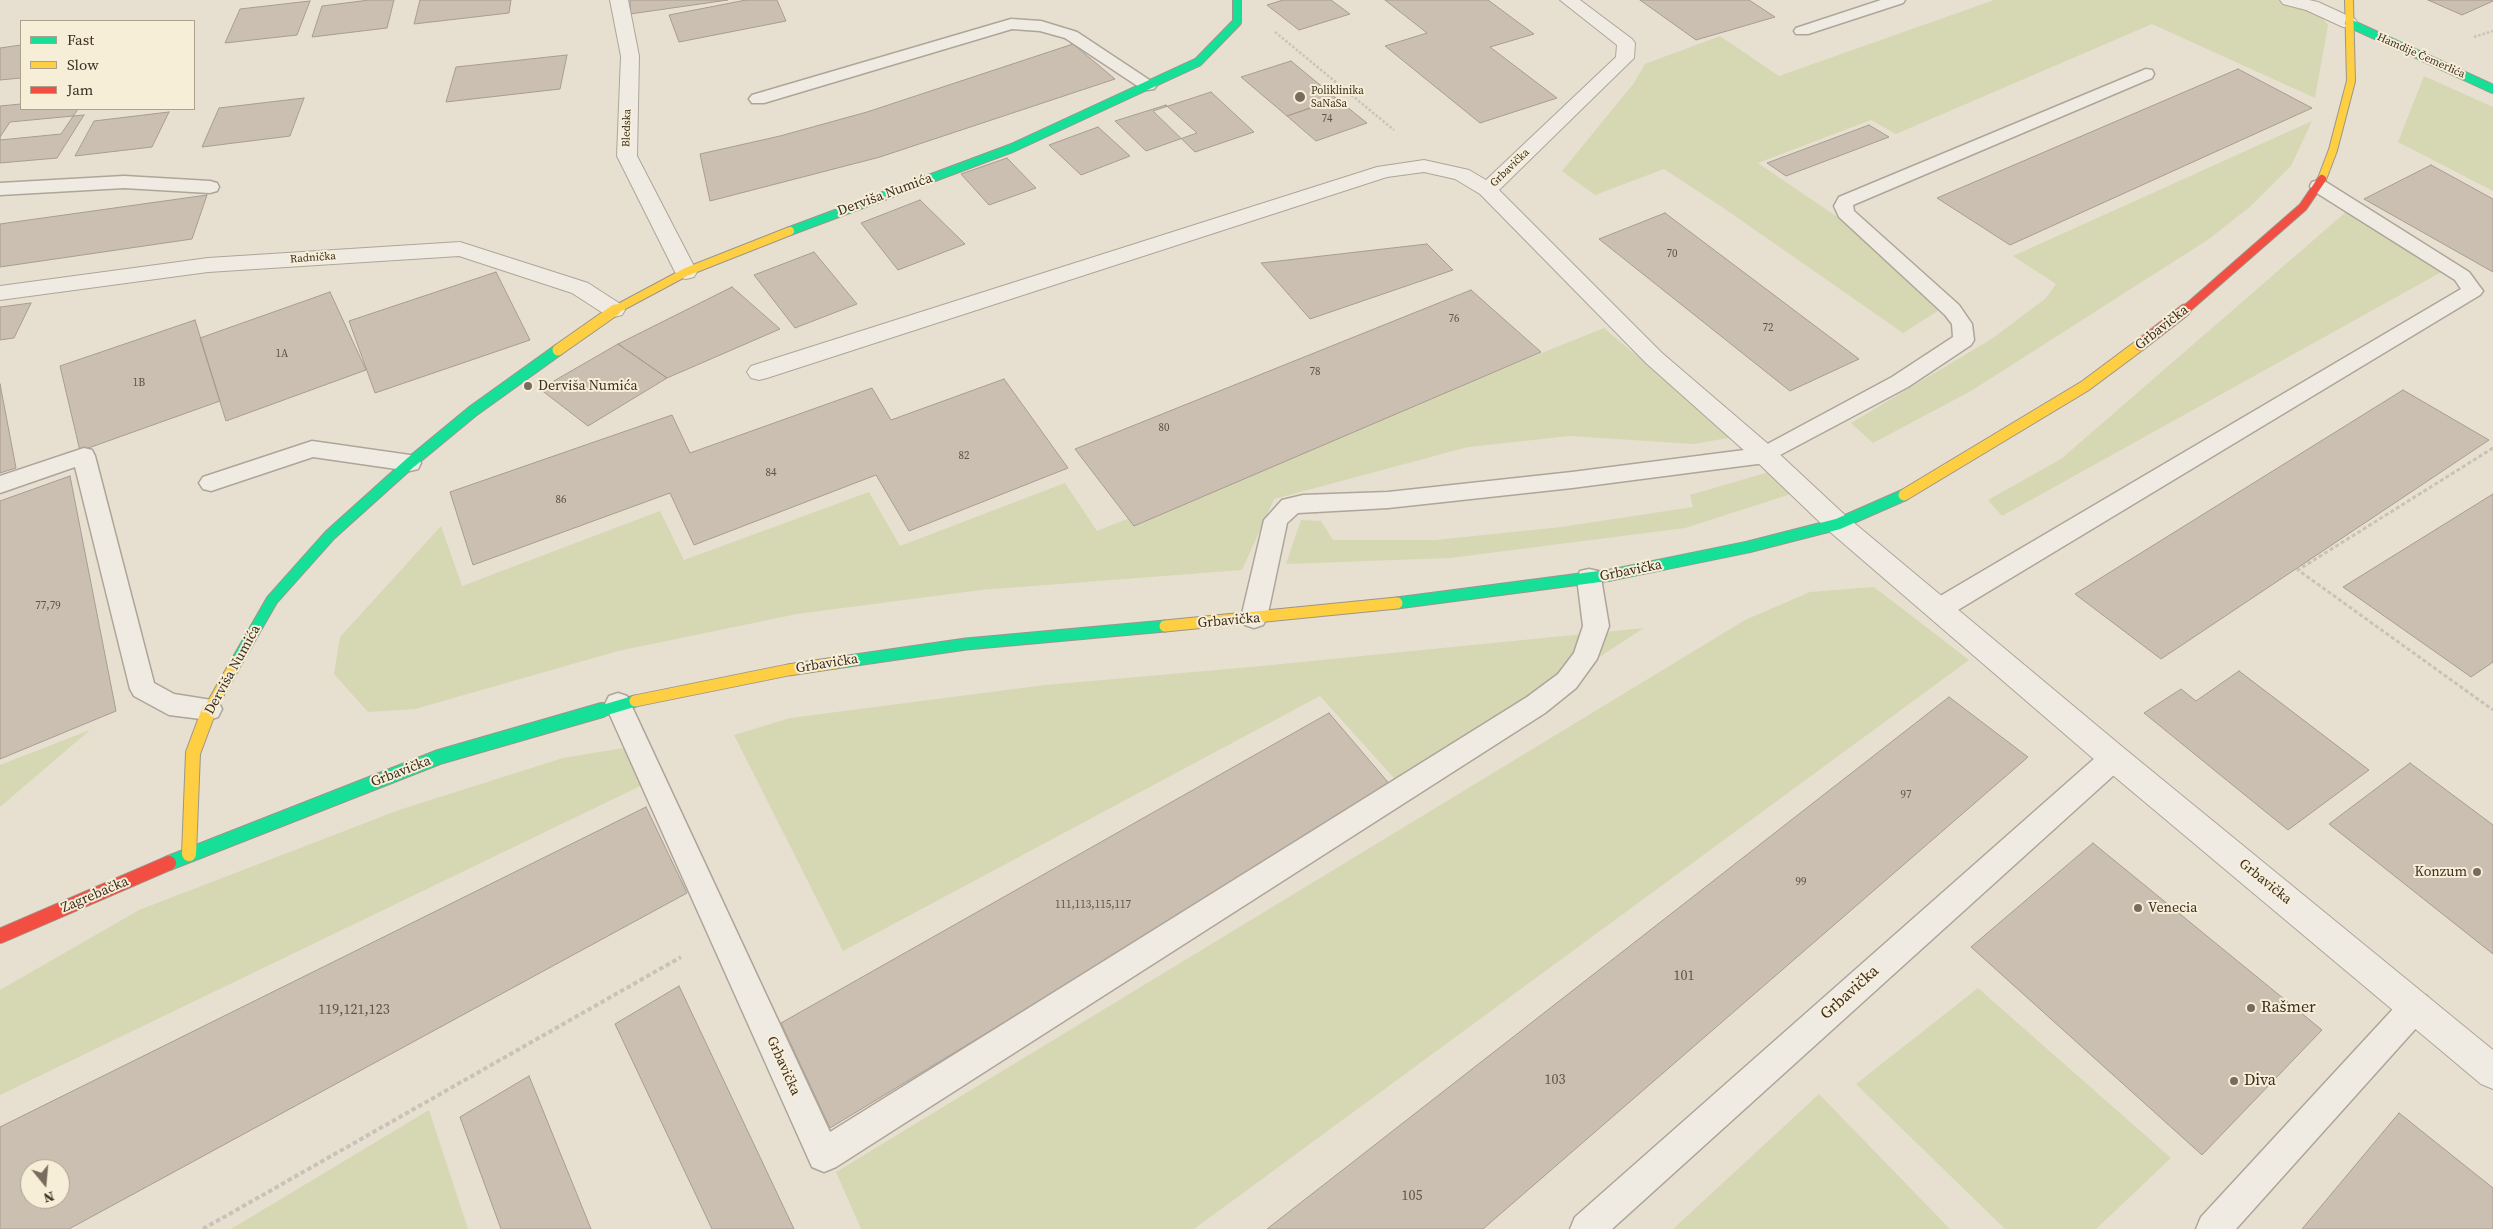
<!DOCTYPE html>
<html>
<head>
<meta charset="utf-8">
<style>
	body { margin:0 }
	#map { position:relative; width:2493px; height:1229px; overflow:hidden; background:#e7e0d1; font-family:"Source Serif 4",serif }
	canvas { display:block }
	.legend { position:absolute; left:20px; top:20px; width:175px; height:90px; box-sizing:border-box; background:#f7eed8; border:1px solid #ada18e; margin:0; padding:6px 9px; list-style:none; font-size:15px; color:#3d2e20 }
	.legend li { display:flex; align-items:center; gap:10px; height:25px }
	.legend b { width:25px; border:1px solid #ada18e }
	.north { position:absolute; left:20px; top:1159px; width:50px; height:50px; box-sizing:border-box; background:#f7eed8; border:1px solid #ada18e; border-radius:50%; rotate:163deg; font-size:14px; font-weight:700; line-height:20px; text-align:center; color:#3d2e20 }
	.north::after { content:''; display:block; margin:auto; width:18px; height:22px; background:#786c5e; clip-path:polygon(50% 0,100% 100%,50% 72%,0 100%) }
</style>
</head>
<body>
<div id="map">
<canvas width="2493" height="1229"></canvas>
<ul class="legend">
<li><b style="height:6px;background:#16e098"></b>Fast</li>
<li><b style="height:6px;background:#ffcf43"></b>Slow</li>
<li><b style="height:6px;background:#f24e42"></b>Jam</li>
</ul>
<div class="north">N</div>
</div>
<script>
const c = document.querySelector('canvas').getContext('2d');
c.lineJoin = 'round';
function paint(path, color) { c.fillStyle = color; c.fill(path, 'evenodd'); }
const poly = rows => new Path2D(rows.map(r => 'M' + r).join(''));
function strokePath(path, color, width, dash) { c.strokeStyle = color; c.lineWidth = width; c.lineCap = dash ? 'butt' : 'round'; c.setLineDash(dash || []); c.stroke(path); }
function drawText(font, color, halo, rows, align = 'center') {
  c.font = font + ' "Source Serif 4",serif'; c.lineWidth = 4; c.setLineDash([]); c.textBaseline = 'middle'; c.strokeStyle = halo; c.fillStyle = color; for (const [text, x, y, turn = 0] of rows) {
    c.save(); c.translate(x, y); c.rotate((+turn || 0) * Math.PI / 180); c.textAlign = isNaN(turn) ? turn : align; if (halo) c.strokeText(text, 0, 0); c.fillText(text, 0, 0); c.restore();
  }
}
const green = poly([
	[1994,0,2279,0,2315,9,2328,25,2315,98,2152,24,1896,134,1871,120,1758,163,1921,274,1941,309,1903,333,1722,207,1664,169,1595,195,1562,171,1634,83,1645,64,1720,36,1779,76],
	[2424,76,2493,107,2493,191,2398,142],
	[2312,121,2291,166,2251,206,2209,239,1971,391,1873,443,1851,423,1993,338,2045,299,2056,284,2013,256],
	[2347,211,2445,270,2002,516,1988,500,2061,459],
	[1604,328,1733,437,1694,444,1570,436,1468,447,1274,499,1242,570,981,590,797,614,618,651,415,709,368,712,334,674,340,637,441,526,462,586,660,511,684,560,869,492,900,546,1065,483,1097,531],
	[1772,471,1791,494,1685,528,1450,558,1286,564,1301,520,1321,521,1333,540,1435,540,1561,527,1693,507,1690,495],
	[1874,587,1969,660,1194,1229,861,1229,836,1172,1745,620,1810,592],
	[1644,628,1401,786,1320,696,843,951,734,735,790,718,1045,685,1251,667],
	[90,730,0,807,0,765],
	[623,748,659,777,0,1095,0,990,139,910,399,810,563,758],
	[1978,988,2171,1158,2096,1229,2005,1229,1856,1084],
	[1819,1094,1950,1229,1673,1229],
	[429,1110,468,1229,231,1229]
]);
const building = poly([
	[369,0,394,0,387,28,312,37,322,6,369,0],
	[420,0,511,0,509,13,414,24,420,0],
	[630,0,728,0,630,14,630,0],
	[746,0,777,0,786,21,679,42,669,15,746,0],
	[1283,0,1331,0,1350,14,1299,30,1267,5,1283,0],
	[1385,0,1488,0,1534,34,1490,47,1557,98,1480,123,1385,46,1427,33,1385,0],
	[1640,0,1749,0,1775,17,1696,40,1640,0],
	[2428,0,2493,0,2493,1,2462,15,2428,0],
	[310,1,297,35,225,43,240,9,310,1],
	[1073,44,1115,79,880,157,710,201,700,154,780,136,867,112,1073,44],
	[21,45,21,78,0,80,0,48,21,45],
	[567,55,560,89,446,102,456,67,567,55],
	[1291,61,1337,99,1287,116,1241,77,1291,61],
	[2238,69,2312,108,2010,245,1937,198,2238,69],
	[1211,92,1254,132,1195,152,1153,111,1211,92],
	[304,98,290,136,202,147,219,108,304,98],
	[1337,99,1367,123,1316,141,1287,116,1337,99],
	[21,104,21,109,78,109,61,134,0,140,0,106,21,104],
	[1166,105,1197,133,1146,151,1115,121,1166,105],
	[169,112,152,147,75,156,94,121,169,112],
	[84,115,57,158,0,163,0,137,10,122,84,115],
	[1869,125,1889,137,1786,176,1767,163,1869,125],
	[1098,127,1130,156,1081,175,1049,145,1098,127],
	[1007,158,1036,188,989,205,961,174,1007,158],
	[2431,165,2493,199,2493,272,2364,199,2431,165],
	[207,195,192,239,0,267,0,224,207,195],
	[920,200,965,244,898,270,861,223,920,200],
	[1665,213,1859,359,1790,391,1599,239,1665,213],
	[1427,244,1453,270,1310,319,1261,263,1427,244],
	[814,252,857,304,795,328,754,275,814,252],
	[496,272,530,340,375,393,349,321,496,272],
	[732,287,780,329,667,378,618,344,732,287],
	[1471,290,1541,352,1134,526,1075,449,1471,290],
	[330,292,366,370,226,421,200,338,330,292],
	[31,303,14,338,0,340,0,307,31,303],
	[195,320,220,401,80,451,60,366,195,320],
	[618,344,667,378,588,426,540,389,618,344],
	[1004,379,1068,468,909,531,876,475,694,545,670,493,473,565,450,492,672,415,690,453,872,388,891,420,1004,379],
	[0,384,16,468,0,473,0,384],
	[2403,390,2489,440,2161,659,2075,594,2403,390],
	[70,476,116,711,0,759,0,501,70,476],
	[2493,494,2493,662,2471,677,2343,587,2493,494],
	[2239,671,2369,770,2288,830,2144,713,2181,689,2196,701,2239,671],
	[1949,697,2028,757,1483,1229,1267,1229,1949,697],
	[1329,713,1392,787,830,1128,781,1023,1329,713],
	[2410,763,2493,825,2493,954,2329,824,2410,763],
	[646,807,687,893,69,1229,0,1229,0,1127,646,807],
	[30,1169,60,1169,60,1199,30,1199,30,1169],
	[2093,843,2322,1030,2202,1155,1971,947,2093,843],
	[679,986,794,1229,712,1229,615,1024,679,986],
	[529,1076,591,1229,501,1229,460,1117,529,1076],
	[2399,1113,2493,1188,2493,1229,2302,1229,2399,1113]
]);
const pathFar2 = poly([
	[1275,32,1394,130],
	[2474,37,2493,31]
]);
const pathFar1 = poly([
	[2493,448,2298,570,2493,710]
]);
const path = poly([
	[203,1229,681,957]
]);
const lane = poly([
	[1881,0,1905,0,1903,3,1808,34,1796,34,1794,31,1796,28,1881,0],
	[1011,19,1041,21,1077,32,1157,85,1154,89,1148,90,1142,89,1065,38,1040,31,1012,29,764,103,752,103,749,99,752,95,1011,19],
	[2146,69,2152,70,2154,74,2152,78,1853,205,1854,211,1959,305,1972,324,1974,340,1971,345,1908,387,1765,463,1572,488,1388,508,1298,513,1287,523,1267,618,1263,625,1254,628,1245,625,1241,618,1264,520,1282,500,1303,495,1388,492,1572,472,1760,448,1892,377,1953,337,1952,324,1945,315,1839,217,1834,206,1839,197,2146,69],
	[124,176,210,181,217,183,219,187,217,191,210,193,124,188,0,195,0,183,124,176],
	[2319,180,2326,182,2469,272,2483,291,2480,295,1948,616,1939,619,1930,616,1927,609,1930,602,2461,289,2455,280,2312,190,2310,186,2312,182,2319,180],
	[312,441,410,455,418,457,421,463,418,469,410,471,313,457,211,491,203,489,199,483,203,477,312,441],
	[84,448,92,450,95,456,154,683,174,694,218,701,222,709,218,717,209,720,169,715,134,696,130,689,75,467,0,493,0,476,84,448],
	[1589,569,1598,571,1601,578,1609,626,1597,659,1576,688,1545,713,836,1167,824,1172,812,1167,605,704,609,696,618,693,627,696,830,1132,1527,697,1558,674,1574,653,1583,626,1577,578,1580,571,1589,569],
	[2114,747,2124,750,2128,758,2124,766,1612,1229,1570,1229,1575,1217,2104,750,2114,747],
	[2416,991,2427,996,2431,1006,2427,1016,2236,1229,2196,1229,2201,1217,2405,996,2416,991]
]);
const street = poly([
	[610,0,628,0,639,56,637,156,697,272,694,277,686,279,678,277,675,272,617,156,621,56,610,0],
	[1560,0,1580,0,1632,39,1635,43,1634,58,1499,190,1662,353,1774,449,1847,517,2125,749,2493,1050,2493,1089,2481,1084,2103,767,1829,531,1756,461,1646,363,1480,194,1455,179,1424,172,1387,177,767,378,759,380,751,378,747,372,751,366,1377,167,1424,160,1469,170,1486,180,1616,57,1617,45,1560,0],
	[2280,0,2309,0,2318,2,2355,19,2358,23,2355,27,2343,27,2306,10,2283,4,2280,0],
	[460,242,588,283,622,305,625,310,622,315,614,317,606,315,572,293,459,256,208,272,0,300,0,286,208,258,460,242]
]);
const fastFar2 = poly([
	[2349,23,2493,89],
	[790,231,1012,148,1198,62,1237,22,1237,0]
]);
const fastFar1 = poly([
	[1397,603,1611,575,1748,547,1838,524,1904,495],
	[237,661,272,600,330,535,410,463,473,411,558,350],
	[835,663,966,644,1165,626],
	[598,712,635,701]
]);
const fast = poly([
	[169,863,439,757,602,710]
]);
const slowFar2 = poly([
	[2322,179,2333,150,2351,81,2349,0],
	[613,311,686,272,790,231]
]);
const slowFar1 = poly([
	[558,350,615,310],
	[1904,495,2085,386,2140,345],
	[1165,626,1397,603],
	[635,701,788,670,835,663],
	[208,712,237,661]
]);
const slow = poly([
	[189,854,193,753,209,710]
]);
const jamFar2 = poly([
	[2184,311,2303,207,2322,179]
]);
const jamFar1 = poly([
	[2140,345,2185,310]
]);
const jam = poly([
	[0,936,169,863]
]);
const markers = [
	[1300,97,6,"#786c5e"],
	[528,386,5,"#786c5e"],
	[2477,872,5,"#786c5e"],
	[2138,908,5,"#786c5e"],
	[2251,1008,5,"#786c5e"],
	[2234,1081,5,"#786c5e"]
];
const farStreetnames = [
	["Hamdije Čemerlića",2421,56,24],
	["Bledska",627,128,-88],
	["Grbavička",1510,168,-44],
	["Radnička",313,258,-4]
];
const farPoinames = [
	["Poliklinika",1311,91],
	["SaNaSa",1311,104]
];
const numberNames = [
	["74",1327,119],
	["70",1672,254],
	["76",1454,319],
	["72",1768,328],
	["1A",282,354],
	["78",1315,372],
	["1B",139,383],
	["80",1164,428],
	["82",964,456],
	["84",771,473],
	["86",561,500],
	["77,79",48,606],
	["97",1906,795],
	["99",1801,882],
	["111,113,115,117",1093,905]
];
const streetNames = [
	["Derviša Numića",885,195,-20],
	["Grbavička",2162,328,-38],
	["Grbavička",1631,571,-11],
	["Grbavička",1229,621,-5],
	["Grbavička",827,664,-9],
	["Derviša Numića",233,670,-61],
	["Grbavička",401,772,-21],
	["Grbavička",2265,882,39],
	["Zagrebačka",95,895,-23],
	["Grbavička",783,1066,66]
];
const poiNames = [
	["Derviša Numića",538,386],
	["Konzum",2467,872,"right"],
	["Venecia",2148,908]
];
const nearNumbernames = [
	["101",1684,976],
	["119,121,123",354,1010],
	["103",1555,1080],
	["105",1412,1196]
];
const nearStreetnames = [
	["Grbavička",1850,993,-42]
];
const nearPoinames = [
	["Rašmer",2261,1008],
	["Diva",2244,1081]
];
paint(green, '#d6d7b3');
paint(building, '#cbbfb2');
strokePath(building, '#a89c90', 1);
strokePath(lane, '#ada599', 3);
strokePath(street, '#ada599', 2);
strokePath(fastFar2, '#9c958a', 10);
strokePath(fastFar1, '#9c958a', 13);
strokePath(fast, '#9c958a', 16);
strokePath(slowFar2, '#9c958a', 10);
strokePath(slowFar1, '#9c958a', 13);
strokePath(slow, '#9c958a', 16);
strokePath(jamFar2, '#9c958a', 10);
strokePath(jamFar1, '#9c958a', 13);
strokePath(jam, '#9c958a', 16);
strokePath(pathFar2, '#c8c2b9', 2.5, [2.5, 2]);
strokePath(pathFar1, '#c8c2b9', 3, [4, 2.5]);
strokePath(path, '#c8c2b9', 4, [4.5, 3]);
paint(lane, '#efebe3');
paint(street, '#efebe3');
strokePath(fastFar2, '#16e098', 8);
strokePath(fastFar1, '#16e098', 11);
strokePath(fast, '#16e098', 14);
strokePath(slowFar2, '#ffcf43', 8);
strokePath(slowFar1, '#ffcf43', 11);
strokePath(slow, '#ffcf43', 14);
strokePath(jamFar2, '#f24e42', 8);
strokePath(jamFar1, '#f24e42', 11);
strokePath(jam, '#f24e42', 14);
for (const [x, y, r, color] of markers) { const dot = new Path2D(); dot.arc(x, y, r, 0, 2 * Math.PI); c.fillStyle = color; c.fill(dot); strokePath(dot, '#f7eed8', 2); }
drawText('11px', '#3d2e20', '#f7eed8', farStreetnames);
drawText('11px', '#3d2e20', '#f7eed8', farPoinames, 'left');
drawText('11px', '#605244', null, numberNames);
drawText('14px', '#3d2e20', '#f7eed8', streetNames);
drawText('14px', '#3d2e20', '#f7eed8', poiNames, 'left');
drawText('14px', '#605244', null, nearNumbernames);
drawText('16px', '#3d2e20', '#f7eed8', nearStreetnames);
drawText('16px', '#3d2e20', '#f7eed8', nearPoinames, 'left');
</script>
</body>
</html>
